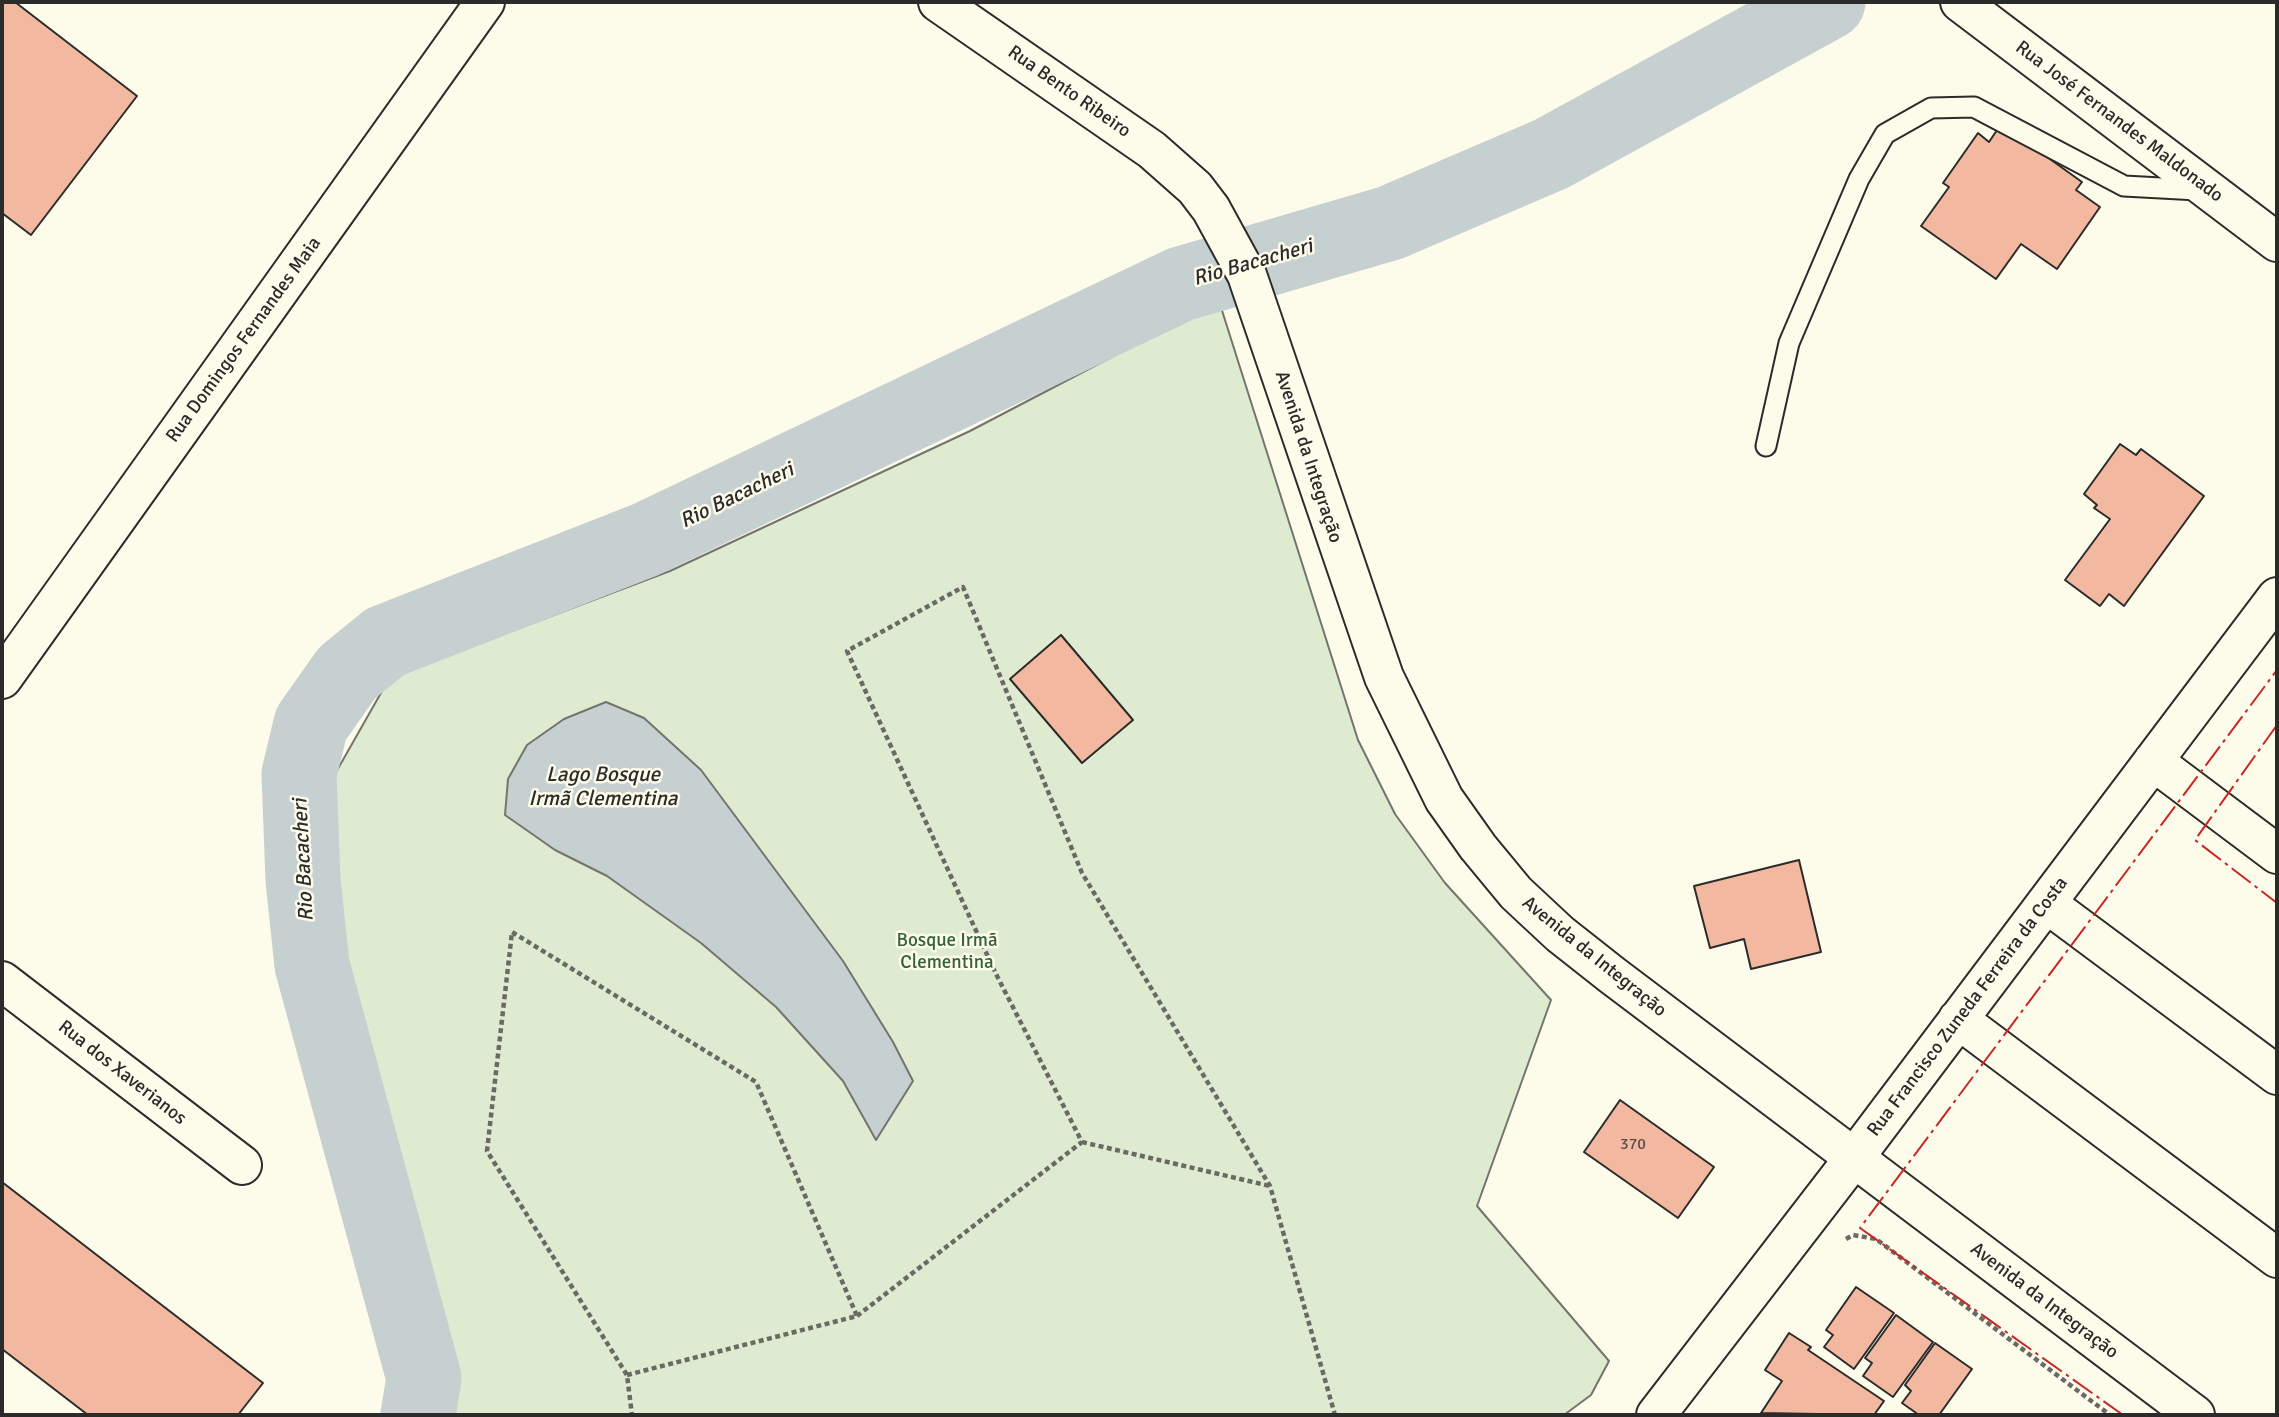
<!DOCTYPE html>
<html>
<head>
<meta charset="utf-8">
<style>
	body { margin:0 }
	#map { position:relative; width:2279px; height:1417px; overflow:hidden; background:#fdfbea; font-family:Signika,sans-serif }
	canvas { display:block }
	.frame { position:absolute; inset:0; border:4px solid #2b2b2b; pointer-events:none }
</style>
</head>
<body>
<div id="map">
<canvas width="2279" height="1417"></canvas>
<div class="frame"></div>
</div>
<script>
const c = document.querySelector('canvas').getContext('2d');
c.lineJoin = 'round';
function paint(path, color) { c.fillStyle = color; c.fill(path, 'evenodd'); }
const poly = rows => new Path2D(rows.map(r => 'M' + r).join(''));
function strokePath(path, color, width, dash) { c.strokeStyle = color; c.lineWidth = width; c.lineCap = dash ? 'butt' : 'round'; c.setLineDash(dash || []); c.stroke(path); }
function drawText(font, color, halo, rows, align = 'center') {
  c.font = font + ' Signika,sans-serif'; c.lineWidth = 5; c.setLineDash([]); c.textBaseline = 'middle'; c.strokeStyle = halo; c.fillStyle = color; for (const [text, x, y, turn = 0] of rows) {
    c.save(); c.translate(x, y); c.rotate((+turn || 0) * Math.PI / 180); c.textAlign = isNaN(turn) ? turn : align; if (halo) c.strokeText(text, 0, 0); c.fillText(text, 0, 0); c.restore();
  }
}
const green = poly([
	[1219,301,1358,740,1395,814,1445,883,1551,1000,1477,1206,1609,1361,1591,1395,1564,1415,424,1415,430,1376,344,977,327,788,390,677,670,571,970,431,1219,301]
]);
const water = poly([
	[606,702,644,718,701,770,843,961,893,1042,913,1081,876,1140,843,1081,776,1007,701,943,607,876,555,850,505,815,508,779,527,745,564,719,606,702]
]);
const river = poly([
	[418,1415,424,1378,312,965,303,880,299,774,311,724,347,673,385,642,645,540,1181,284,1390,223,1551,154,1828,2]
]);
const building = poly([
	[2,2,15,2,137,96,31,235,2,213,2,2],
	[2001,124,2082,182,2076,190,2100,207,2057,269,2021,244,1996,279,1921,226,1949,187,1943,183,1978,133,1989,142,2001,124],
	[2120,444,2136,455,2141,449,2204,496,2124,606,2109,594,2100,606,2065,580,2110,519,2094,508,2097,505,2084,494,2120,444],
	[1061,635,1133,720,1082,763,1010,679,1061,635],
	[1799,860,1821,952,1751,969,1744,939,1710,948,1694,886,1799,860],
	[1620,1100,1714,1167,1678,1218,1584,1152,1620,1100],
	[2,1182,263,1383,238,1415,88,1415,2,1349,2,1182],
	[1856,1287,1894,1313,1854,1369,1824,1347,1833,1335,1826,1330,1856,1287],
	[1896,1315,1933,1342,1893,1397,1863,1376,1872,1363,1865,1358,1896,1315],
	[1789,1333,1811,1347,1808,1350,1884,1401,1874,1415,1761,1413,1782,1381,1765,1370,1789,1333],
	[1935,1343,1972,1369,1939,1415,1919,1415,1902,1403,1911,1391,1905,1385,1935,1343]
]);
const path = poly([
	[1082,1142,1270,1186],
	[1846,1239,1853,1235,1876,1239,2110,1415],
	[857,1316,1082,1142,996,974,847,651,963,587,1082,873,1270,1186,1335,1415],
	[627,1375,857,1316,756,1082,512,932,487,1151,627,1375,632,1415]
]);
const service = poly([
	[1766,446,1789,343,1859,179,1885,134,1931,108,1974,107,2124,186,2198,190]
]);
const minor = poly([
	[2153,761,2277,854],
	[2046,903,2277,1075],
	[2,981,242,1165],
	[1958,1019,2277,1258],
	[1854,1158,2277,597]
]);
const tertiary = poly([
	[2,679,485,2],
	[1656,1415,1854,1158]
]);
const secondary = poly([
	[938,2,1152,150,1195,188,1211,209,1247,275,1384,677,1444,799,1478,847,1516,893,1560,934,1612,975,2195,1415],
	[1960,2,2277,242]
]);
const power = poly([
	[2277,725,2195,840,2277,903],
	[2123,1415,1860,1228,2277,670]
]);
const numberNames = [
	["370",1633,1145]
];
const streetNames = [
	["Rua Bento Ribeiro",1069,92,35],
	["Rua José Fernandes Maldonado",2119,122,37],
	["Rua Domingos Fernandes Maia",244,340,-54],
	["Avenida da Integração",1308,457,72],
	["Avenida da Integração",1594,957,39],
	["Rua Francisco Zuneda Ferreira da Costa",1968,1007,-53],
	["Rua dos Xaverianos",122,1073,38],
	["Avenida da Integração",2044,1301,37]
];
const parkNames = [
	["Bosque Irmã",947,941],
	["Clementina",947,963]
];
const waterNames = [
	["Rio Bacacheri",1253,263,-16],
	["Rio Bacacheri",737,496,-26],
	["Lago Bosque",603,775],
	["Irmã Clementina",603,799],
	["Rio Bacacheri",304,860,-93]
];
paint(green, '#deebd1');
strokePath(green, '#74746e', 2);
paint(water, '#c7d0d0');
strokePath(water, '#74746e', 2);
strokePath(river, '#c7d0d0', 75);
paint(building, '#f2b8a0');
strokePath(building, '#2b2b2b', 2);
strokePath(service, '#2b2b2b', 23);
strokePath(minor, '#2b2b2b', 42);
strokePath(tertiary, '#2b2b2b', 42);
strokePath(secondary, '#2b2b2b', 42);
strokePath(path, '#6a6964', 4.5, [5, 3.5]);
strokePath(service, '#fdfbea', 19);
strokePath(minor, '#fdfbea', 38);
strokePath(tertiary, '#fdfbea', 38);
strokePath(secondary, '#fdfbea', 38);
strokePath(power, '#c62828', 2, [24, 5, 3.5, 5]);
drawText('16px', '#5d4e48', null, numberNames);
drawText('19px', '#2b2b2b', '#fdfbea', streetNames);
drawText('19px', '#34623c', '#fdfbea', parkNames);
drawText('italic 21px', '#2b2b2b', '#fdfbea', waterNames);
</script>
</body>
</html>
